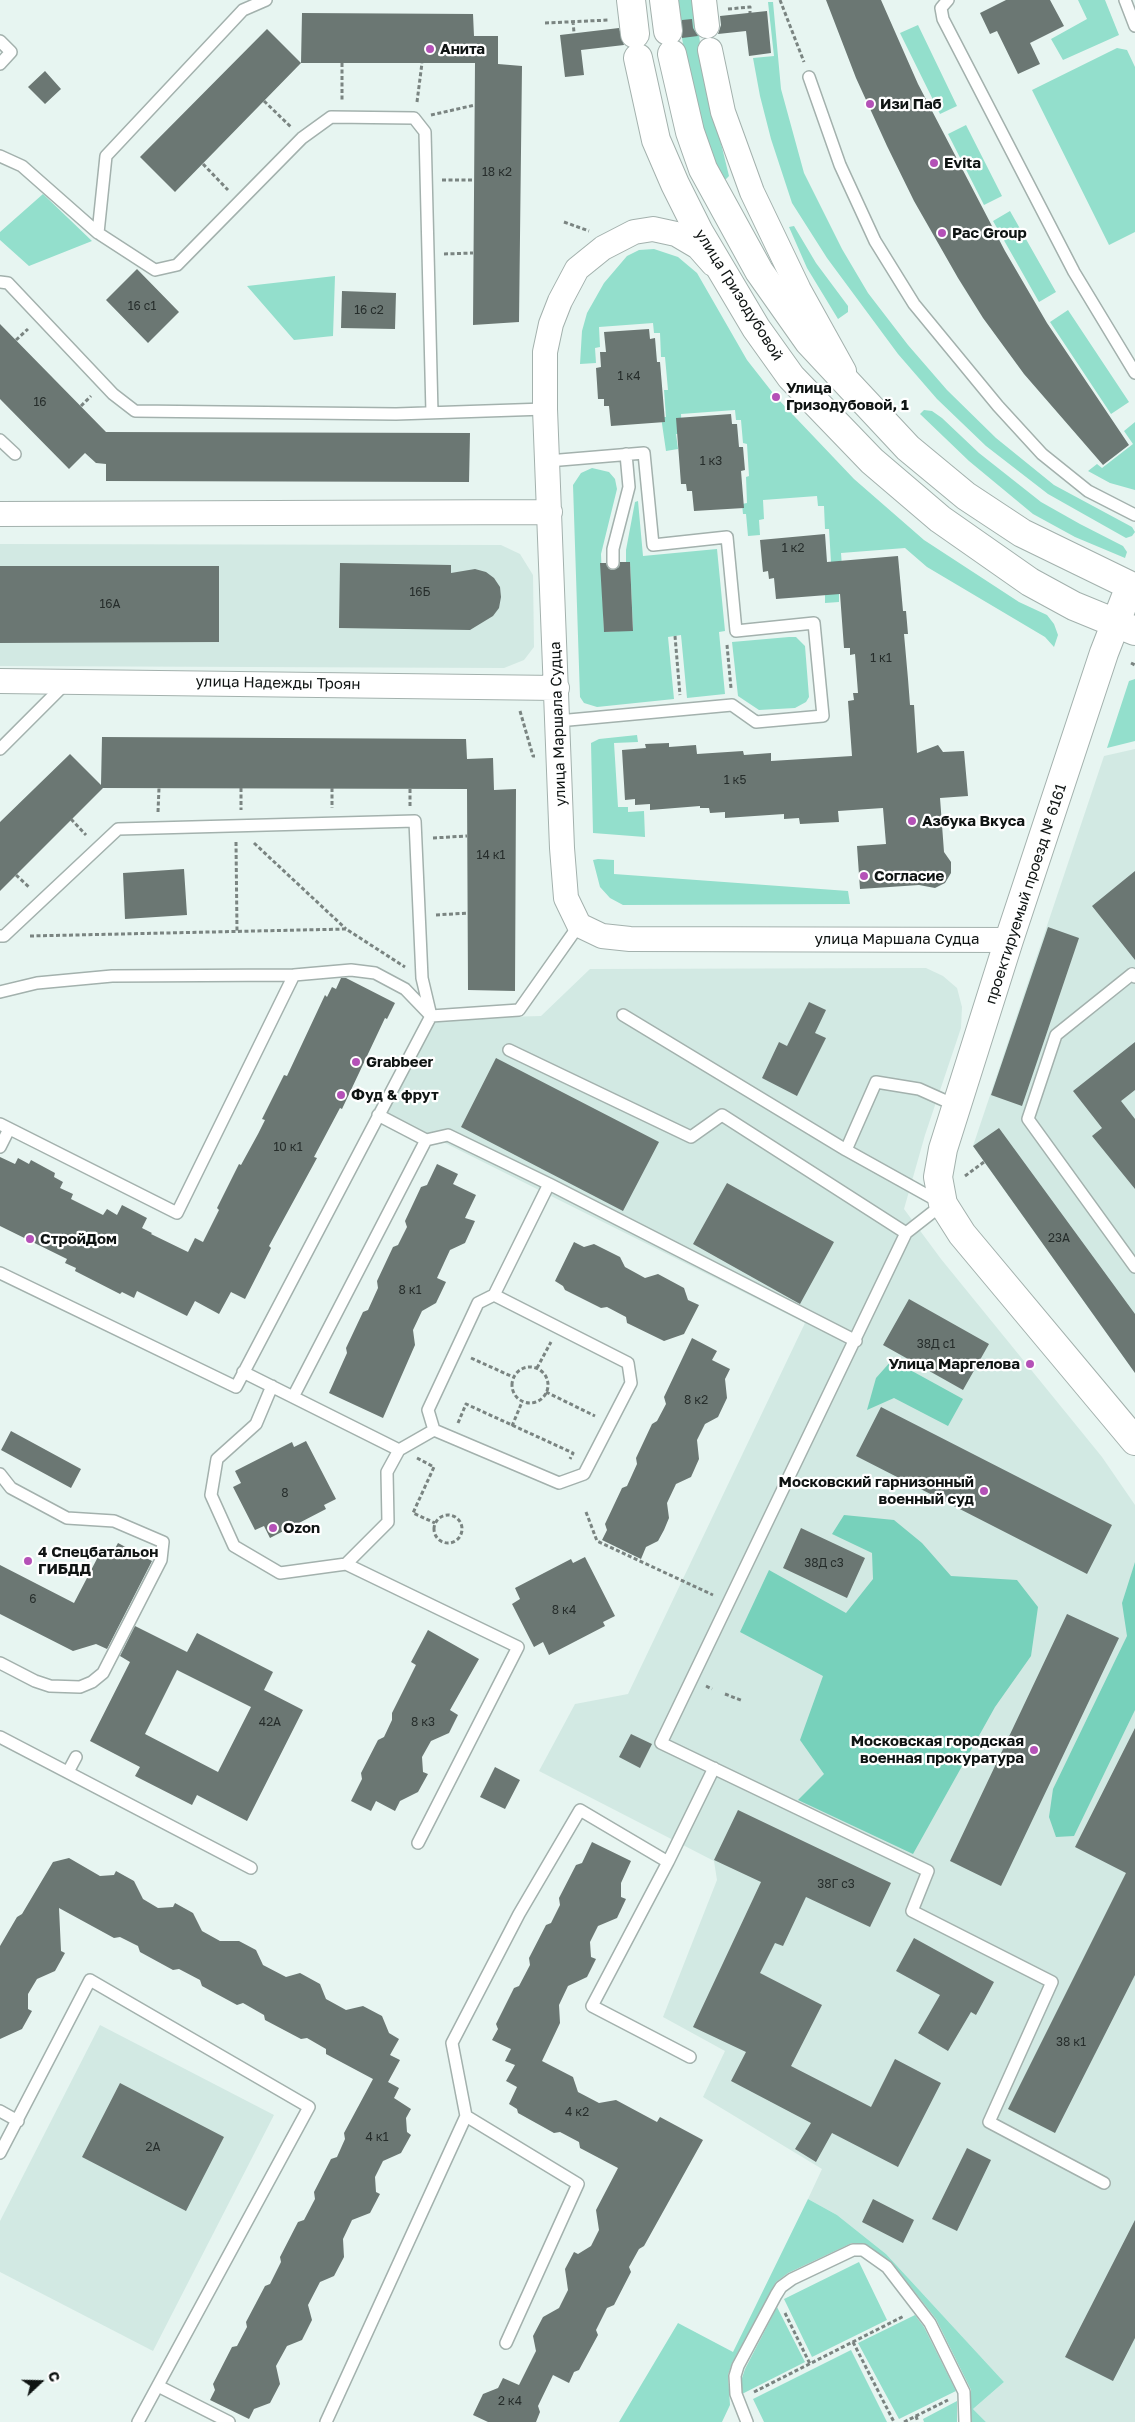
<!DOCTYPE html>
<html>
<head>
<meta charset="utf-8">
<style>
	body { margin:0 }
	#map { position:relative; width:1135px; height:2422px; overflow:hidden; background:#e7f5f1; font-family:"Golos Text",sans-serif }
	canvas { display:block }
	.north { position:absolute; left:15px; top:2357px; width:50px; height:50px; -webkit-text-stroke:4px #fff; paint-order:stroke; rotate:69deg; font-size:14px; font-weight:700; line-height:20px; text-align:center; color:#0f1413 }
	.north::after { content:''; display:block; margin:auto; width:18px; height:22px; background:#0f1413; clip-path:polygon(50% 0,100% 100%,50% 72%,0 100%) }
</style>
</head>
<body>
<div id="map">
<canvas width="1135" height="2422"></canvas>
<div class="north">С</div>
</div>
<script>
const c = document.querySelector('canvas').getContext('2d');
c.lineJoin = 'round';
function paint(path, color) { c.fillStyle = color; c.fill(path, 'evenodd'); }
const poly = rows => new Path2D(rows.map(r => 'M' + r).join(''));
function strokePath(path, color, width, dash) { c.strokeStyle = color; c.lineWidth = width; c.lineCap = dash ? 'butt' : 'round'; c.setLineDash(dash || []); c.stroke(path); }
function drawText(font, color, halo, rows, align = 'center') {
  c.font = font + ' "Golos Text",sans-serif'; c.lineWidth = 4.5; c.setLineDash([]); c.textBaseline = 'middle'; c.strokeStyle = halo; c.fillStyle = color; for (const [text, x, y, turn = 0] of rows) {
    c.save(); c.translate(x, y); c.rotate((+turn || 0) * Math.PI / 180); c.textAlign = isNaN(turn) ? turn : align; if (halo) c.strokeText(text, 0, 0); c.fillText(text, 0, 0); c.restore();
  }
}
const built = poly([
	[0,544,501,545,520,554,533,575,534,647,524,660,504,668,0,666],
	[1135,749,1135,1373,973,1146,1104,756],
	[926,968,943,976,957,988,962,1007,961,1028,925,1135,904,1209,941,1259,1102,1457,1135,1505,1135,2422,986,2422,973,2409,1004,2382,886,2254,837,2215,808,2199,822,2169,703,2097,725,2051,663,2017,717,1880,714,1861,539,1771,575,1704,628,1694,805,1323,387,1114,432,1019,541,1016,590,969],
	[100,2025,274,2115,153,2351,0,2272,0,2221]
]);
const green = poly([
	[676,0,694,0,705,78,729,176,726,179,721,179,698,116,689,82],
	[1078,0,1105,0,1119,35,1063,60,1051,39,1087,19],
	[768,2,773,2,781,89,804,173,842,249,868,293,908,345,947,390,996,438,1054,485,1132,527,1135,532,1132,536,1126,538,1048,494,986,446,937,399,898,354,827,258,792,203,771,139,760,96,753,58,774,56],
	[918,25,957,106,940,114,900,33],
	[1117,48,1127,50,1135,67,1135,232,1109,245,1032,90],
	[966,125,1002,196,984,205,948,134],
	[43,194,92,241,29,266,0,240,0,232],
	[1010,211,1056,292,1039,302,993,221],
	[794,226,816,263,848,306,848,312,838,319,807,268,789,227],
	[654,249,678,257,697,273,747,360,776,397,854,479,924,540,1019,602,1047,615,1054,624,1058,635,1054,647,1045,637,927,567,905,548,841,553,844,594,839,594,839,602,825,603,825,590,831,562,829,529,825,529,824,506,818,506,817,496,763,500,764,519,759,520,760,535,748,536,746,514,743,514,742,504,747,503,746,477,749,476,747,444,743,443,741,420,736,420,735,410,681,414,682,434,676,434,678,449,666,451,661,417,666,417,664,390,668,390,665,357,661,357,660,333,654,333,653,323,599,327,600,347,595,348,596,363,580,364,582,331,587,313,604,283,627,256,639,250],
	[335,276,333,336,294,340,247,286],
	[1068,310,1129,402,1111,414,1050,322],
	[924,410,932,411,942,418,979,453,1041,502,1080,524,1123,546,1127,552,1125,558,1075,537,1033,514,969,461,920,414],
	[1135,422,1135,490,1110,483,1088,471,1097,464,1102,468,1133,444,1124,431],
	[592,468,609,472,615,479,617,489,601,554,604,632,633,630,630,562,626,562,626,550,635,502,638,501,643,556,717,549,725,631,719,632,725,694,687,698,681,635,668,637,674,699,597,707,584,703,580,697,573,485,581,473],
	[789,637,796,637,805,646,809,697,806,702,795,708,759,710,738,696,732,642],
	[1135,679,1135,741,1107,748,1129,681],
	[637,735,638,742,614,743,618,807,628,807,628,812,644,811,645,837,593,833,591,743,599,739],
	[598,859,614,860,614,874,848,891,850,904,623,905,610,898,600,887,593,860],
	[808,2199,837,2215,886,2254,1004,2382,973,2409,986,2422,971,2422,971,2390,936,2319,892,2263,865,2244,852,2243,788,2273,776,2282,732,2363,728,2375,730,2405,722,2422,619,2422,678,2323,733,2352],
	[859,2262,887,2320,812,2357,784,2299],
	[777,2307,805,2362,742,2394,742,2378,745,2369],
	[915,2315,924,2327,956,2391,899,2419,858,2343],
	[851,2350,887,2422,764,2422,753,2399],
	[957,2401,957,2422,924,2422,923,2419]
]);
const forest = poly([
	[892,1360,963,1399,948,1426,894,1398,867,1410,876,1378],
	[844,1515,894,1520,922,1543,951,1576,1017,1580,1038,1607,1031,1656,995,1707,913,1854,798,1800,824,1774,800,1740,823,1676,740,1632,769,1570,846,1613,873,1579,872,1553,832,1534],
	[1135,1562,1135,1710,1074,1836,1056,1837,1049,1817,1053,1789,1127,1636,1122,1603]
]);
const building = poly([
	[826,0,881,0,918,84,1005,251,1047,323,1129,445,1103,465,1024,374,983,318,958,278,914,201,887,146,856,78],
	[1006,0,1050,0,1064,26,1030,43,1040,64,1018,74,997,31,990,34,980,13],
	[767,11,771,53,749,56,746,31,718,34,721,25,720,16],
	[302,13,473,14,474,36,498,36,498,64,522,66,519,322,473,325,475,63,301,63,175,192,140,157,267,29,301,63],
	[692,19,693,28,698,36,682,38,682,20],
	[619,28,624,45,581,50,584,75,565,77,560,35],
	[45,71,61,89,45,104,28,87],
	[137,269,179,312,148,343,106,300],
	[342,291,396,293,395,329,341,328],
	[0,324,106,432,470,433,469,482,106,481,106,464,96,463,85,453,69,469,0,399],
	[649,329,650,339,655,338,657,362,660,362,665,422,611,426,609,406,604,406,604,399,598,399,597,383,596,368,601,367,600,352,606,352,604,332],
	[731,414,732,424,737,424,739,447,743,447,745,470,741,471,744,508,694,511,692,491,687,491,686,484,681,484,676,418],
	[825,534,827,562,898,556,903,611,906,611,908,634,904,634,908,679,910,705,914,705,917,753,938,745,943,752,964,751,968,796,940,798,944,852,951,862,951,873,945,883,935,888,919,885,860,889,857,846,886,844,883,808,838,811,839,822,800,824,799,818,784,819,784,814,725,818,725,812,710,813,709,808,700,808,700,806,650,810,650,804,635,805,635,799,625,800,622,750,646,748,645,744,669,743,669,747,696,745,697,754,743,751,744,755,771,753,771,761,852,756,848,701,854,700,853,693,858,693,855,654,850,655,850,648,844,648,840,594,776,599,774,578,769,579,768,571,763,572,760,540],
	[620,562,630,562,633,631,604,632,600,563,606,563,609,569,613,570,619,567],
	[340,563,451,565,451,573,475,569,486,572,494,578,500,587,501,597,499,608,493,616,470,630,339,628],
	[0,566,219,566,219,642,0,643],
	[102,737,466,739,467,759,493,758,494,790,516,789,515,991,468,990,467,789,103,788,0,891,0,822,70,754,101,785],
	[184,869,187,915,125,919,123,873],
	[1135,871,1135,960,1092,906],
	[1048,927,1079,938,1022,1106,991,1095],
	[341,978,346,978,395,1003,387,1019,385,1018,342,1109,340,1108,314,1157,317,1158,269,1246,271,1248,245,1299,231,1292,219,1314,195,1301,187,1316,137,1291,134,1298,122,1292,120,1294,75,1271,76,1268,65,1263,67,1259,0,1226,0,1157,15,1164,18,1158,29,1164,31,1160,55,1173,54,1177,63,1182,60,1188,73,1194,71,1199,103,1215,107,1209,117,1215,122,1205,147,1218,142,1228,152,1233,151,1234,188,1252,195,1238,203,1242,219,1210,217,1208,239,1164,241,1165,258,1134,265,1120,262,1119,284,1075,287,1076,325,995,327,997,332,987,336,989],
	[809,1002,826,1010,815,1033,826,1038,797,1096,762,1078,779,1042,787,1046],
	[1135,1042,1135,1090,1121,1101,1135,1119,1135,1189,1092,1136,1102,1128,1073,1091],
	[496,1058,659,1142,623,1211,461,1127],
	[999,1128,1135,1314,1135,1373,973,1146],
	[437,1164,458,1174,453,1184,476,1195,465,1218,475,1221,465,1243,450,1250,437,1278,446,1282,436,1303,422,1311,413,1330,415,1345,383,1418,329,1393,347,1353,346,1348,363,1312,368,1310,378,1288,377,1281,393,1247,398,1245,407,1227,405,1221,421,1187,427,1185],
	[727,1183,834,1242,800,1304,693,1244],
	[574,1242,584,1247,594,1244,620,1257,625,1267,645,1278,658,1274,684,1288,688,1300,699,1305,684,1334,664,1341,627,1323,626,1317,607,1307,601,1308,565,1290,563,1286,555,1281],
	[909,1299,989,1344,963,1390,883,1345],
	[692,1338,717,1351,712,1360,730,1369,725,1379,727,1398,718,1417,705,1424,697,1440,699,1459,691,1477,676,1484,667,1503,669,1518,664,1530,658,1541,646,1547,641,1559,602,1540,607,1530,605,1524,622,1488,627,1486,637,1464,636,1458,652,1424,657,1421,666,1404,664,1397],
	[881,1407,1112,1525,1087,1574,856,1456],
	[11,1431,81,1469,71,1488,1,1450],
	[306,1441,336,1499,324,1505,326,1509,270,1538,264,1526,255,1530,233,1487,241,1483,235,1471,292,1442,294,1447],
	[801,1528,865,1558,847,1598,783,1568],
	[118,1543,152,1561,107,1649,96,1644,73,1651,0,1614,0,1565,74,1603,101,1551,111,1556],
	[585,1557,615,1616,603,1622,605,1626,549,1655,543,1642,534,1647,512,1604,520,1599,515,1588,571,1559,573,1563],
	[1067,1614,1119,1638,1001,1886,950,1861],
	[135,1626,187,1652,197,1633,273,1672,264,1690,303,1710,247,1821,197,1795,192,1805,135,1776,140,1767,90,1741,130,1662,120,1656],
	[177,1670,251,1707,218,1772,145,1734],
	[428,1630,479,1659,450,1710,458,1715,449,1733,431,1741,422,1757,423,1772,428,1774,418,1792,400,1801,395,1811,376,1801,371,1811,351,1801,362,1779,361,1773,378,1740,384,1737,392,1720,392,1713,416,1665,411,1662],
	[1135,1728,1135,1975,1055,2133,1008,2109,1126,1873,1075,1847],
	[631,1734,652,1744,640,1768,619,1757],
	[495,1767,520,1780,505,1809,480,1797],
	[738,1810,891,1883,870,1927,806,1897,783,1946,775,1943,760,1973,822,2005,791,2066,871,2107,895,2059,941,2083,898,2167,832,2133,816,2162,795,2149,811,2123,731,2081,746,2052,693,2027,761,1882,714,1860],
	[592,1842,631,1861,621,1883,621,1897,626,1899,617,1918,598,1926,590,1942,591,1957,596,1959,587,1977,568,1986,559,2005,560,2023,542,2061,573,2077,578,2092,599,2103,616,2100,657,2122,660,2117,703,2140,644,2246,639,2249,629,2267,631,2272,614,2305,607,2308,596,2330,598,2335,579,2370,574,2372,569,2383,553,2375,538,2406,540,2412,536,2422,488,2422,473,2415,483,2394,498,2388,503,2378,519,2385,536,2351,533,2336,543,2317,559,2308,568,2290,565,2269,574,2252,578,2254,591,2246,599,2230,596,2210,618,2168,580,2148,579,2142,560,2132,554,2133,518,2113,517,2109,509,2104,517,2087,506,2081,515,2065,505,2061,511,2049,492,2040,498,2029,496,2024,514,1988,519,1986,530,1965,529,1958,546,1925,551,1923,560,1905,559,1898,576,1865,582,1863],
	[69,1858,100,1876,114,1875,116,1871,134,1881,143,1899,158,1908,173,1907,175,1903,193,1913,202,1931,220,1941,239,1941,256,1950,263,1965,286,1977,300,1973,320,1984,326,1999,346,2010,363,2006,382,2016,389,2033,399,2039,390,2055,400,2060,388,2082,399,2088,394,2098,411,2109,406,2118,407,2132,411,2135,401,2153,383,2161,375,2177,376,2192,380,2194,370,2213,352,2220,343,2239,344,2257,334,2276,320,2282,308,2305,312,2320,302,2340,287,2346,276,2366,280,2384,270,2403,254,2409,249,2419,210,2400,215,2390,213,2384,232,2347,237,2346,247,2327,246,2322,265,2286,270,2284,281,2262,280,2257,298,2222,304,2220,315,2199,314,2192,331,2159,337,2157,345,2139,344,2133,373,2079,326,2054,326,2049,307,2038,301,2039,265,2020,264,2015,243,2003,237,2005,202,1986,200,1980,179,1969,173,1970,140,1952,138,1946,120,1937,114,1938,59,1908,61,1951,65,1953,55,1971,37,1979,28,1994,28,2009,32,2011,22,2029,0,2039,0,1946,17,1917,22,1914,53,1862],
	[914,1938,994,1982,976,2015,971,2012,948,2051,918,2033,940,1995,896,1971],
	[120,2083,224,2137,186,2211,82,2157],
	[967,2148,991,2160,957,2231,932,2219],
	[873,2199,914,2220,903,2243,862,2222],
	[1135,2220,1135,2338,1113,2381,1065,2357]
]);
const path = poly([
	[780,0,804,62],
	[728,9,750,7,750,13],
	[573,21,574,33],
	[545,23,609,20],
	[342,63,342,100],
	[264,101,291,127],
	[417,102,422,63],
	[431,115,475,105],
	[203,164,228,190],
	[442,180,474,180],
	[564,222,589,231],
	[444,254,473,253],
	[16,340,28,329],
	[81,406,91,396],
	[675,636,680,695],
	[727,645,731,688],
	[1131,663,1135,665],
	[520,711,533,756,535,756],
	[241,788,241,810],
	[332,788,332,808],
	[410,806,410,789],
	[158,812,159,788],
	[71,819,86,835],
	[433,838,467,836],
	[236,842,237,931],
	[254,843,346,929],
	[16,875,30,888],
	[436,915,468,913],
	[30,936,346,929,405,967],
	[965,1176,984,1162],
	[471,1358,513,1377],
	'512 1385a18 18 0 1 1 36 0a18 18 0 1 1-36 0Z',
	[537,1368,551,1342],
	[546,1392,595,1416],
	[458,1423,466,1404,573,1453,570,1459],
	[512,1426,522,1402],
	[417,1458,434,1467,413,1513,435,1523],
	[586,1512,597,1541,713,1595],
	'434 1529a14 14 0 1 1 28 0a14 14 0 1 1-28 0Z',
	[706,1686,712,1689],
	[725,1694,743,1701],
	[785,2313,810,2364],
	[853,2342,894,2422],
	[754,2392,904,2316],
	[916,2416,918,2422],
	[904,2422,948,2400]
]);
const service = poly([
	[948,0,941,8,943,19,1074,272,1135,373],
	[1125,0,1135,26],
	[0,41,11,52,0,64],
	[809,77,840,165,875,241,914,304,998,406,1042,454,1088,491,1135,515],
	[0,156,22,166,98,233,106,156,243,10,266,0],
	[98,233,155,270,177,265,302,138,331,117,414,118,425,132,432,413],
	[0,282,8,283,113,394,135,411,396,414,545,409],
	[0,440,15,454],
	[548,461,644,453,653,545,727,537,736,631,814,623,823,716,756,722,732,705,558,721],
	[613,563,613,549,629,487,626,454],
	[0,749,66,683],
	[0,936,4,936,118,829,415,821,422,978,431,1016,519,1010,579,925],
	[1135,977,1132,974,1056,1035,1028,1119,1135,1267],
	[0,992,37,983,112,976,294,975],
	[623,1015,846,1150,876,1082,919,1089,957,1106],
	[509,1050,691,1137,722,1115,906,1233],
	[378,1115,426,1140],
	[0,1124,177,1213,294,975,351,970,375,973,405,989,431,1016,236,1387,0,1273],
	[0,1147,9,1129],
	[846,1150,943,1204,906,1233,661,1743,928,1871,912,1911,1052,1982,989,2122,1104,2183],
	[549,1184,856,1341],
	[494,1295,628,1363,631,1383,584,1474,559,1483,434,1430,428,1410,478,1303,494,1295],
	[243,1372,399,1450,434,1430],
	[272,1386,256,1424,217,1459,211,1495,234,1546,280,1573,346,1564,388,1522,387,1472,399,1450],
	[293,1397,426,1140,448,1135,549,1184,494,1295],
	[0,1474,11,1488,67,1518,114,1521,163,1542,161,1560,103,1673,92,1682,80,1687,50,1686,35,1681,0,1663],
	[346,1564,518,1647,418,1843],
	[0,1737,251,1868],
	[68,1772,76,1757],
	[690,2057,592,2006,668,1862,714,1768],
	[0,2111,18,2121],
	[0,2153,90,1980,309,2107,138,2422],
	[506,2343,578,2184,466,2116,452,2043,519,1914,580,1810,668,1862],
	[158,2386,229,2422],
	[326,2422,466,2116],
	[747,2422,736,2394,735,2376,738,2366,776,2295,781,2287,792,2279,853,2250,863,2250,887,2267,930,2323,964,2392,965,2422]
]);
const minor = poly([
	[704,0,707,26],
	[710,50,723,112,752,192,799,290,844,371],
	[713,264,698,247,676,234,653,229,634,232,603,248,577,269,560,301,551,324,545,352,545,409,562,848,566,898,579,925,602,936,630,939,1009,940],
	[0,514,550,512],
	[0,681,557,688]
]);
const tertiary = poly([
	[631,0,635,34],
	[664,0,668,31],
	[672,54,690,132,703,169,759,271,809,342,908,448,966,496,1022,533,1135,588],
	[638,58,656,140,675,184,699,232,756,328,791,377,872,461,940,519,1030,582,1074,606,1135,631],
	[1130,586,1104,653,1009,940,943,1149,938,1177,943,1204,962,1234,1135,1441]
]);
const markers = [
	[430,49,5,"#b451b7"],
	[870,104,5,"#b451b7"],
	[934,163,5,"#b451b7"],
	[942,233,5,"#b451b7"],
	[776,397,5,"#b451b7"],
	[912,821,5,"#b451b7"],
	[864,876,5,"#b451b7"],
	[356,1062,5,"#b451b7"],
	[341,1095,5,"#b451b7"],
	[30,1239,5,"#b451b7"],
	[1030,1364,5,"#b451b7"],
	[984,1491,5,"#b451b7"],
	[273,1528,5,"#b451b7"],
	[28,1561,5,"#b451b7"],
	[1034,1750,5,"#b451b7"]
];
const numberNames = [
	["18 к2",497,172],
	["16 с1",142,306],
	["16 с2",369,310],
	["1 к4",629,376],
	["16",40,402],
	["1 к3",711,461],
	["1 к2",793,548],
	["16Б",420,592],
	["16А",110,604],
	["1 к1",881,658],
	["1 к5",735,780],
	["14 к1",491,855],
	["10 к1",288,1147],
	["23А",1059,1238],
	["8 к1",410,1290],
	["38Д с1",936,1344],
	["8 к2",696,1400],
	["8",285,1493],
	["38Д с3",824,1563],
	["6",33,1599],
	["8 к4",564,1610],
	["42А",270,1722],
	["8 к3",423,1722],
	["38Г с3",836,1884],
	["38 к1",1071,2042],
	["4 к2",577,2112],
	["4 к1",377,2137],
	["2А",153,2147],
	["2 к4",510,2401]
];
const poiNames = [
	["Анита",440,49],
	["Изи Паб",880,104],
	["Evita",944,163],
	["Pac Group",952,233],
	["Улица",786,388],
	["Гризодубовой, 1",786,405],
	["Азбука Вкуса",922,821],
	["Согласие",874,876],
	["Grabbeer",366,1062],
	["Фуд & фрут",351,1095],
	["СтройДом",40,1239],
	["Улица Маргелова",1020,1364,"right"],
	["Московский гарнизонный",974,1482,"right"],
	["военный суд",974,1499,"right"],
	["Ozon",283,1528],
	["4 Спецбатальон",38,1552],
	["ГИБДД",38,1569],
	["Московская городская",1024,1741,"right"],
	["военная прокуратура",1024,1758,"right"]
];
const streetNames = [
	["улица Гризодубовой",739,295,58],
	["улица Надежды Троян",278,683,1],
	["улица Маршала Судца",558,724,-92],
	["проектируемый проезд № 6161",1026,894,-72],
	["улица Маршала Судца",897,939]
];
paint(built, '#d2e9e3');
paint(green, '#93dfcc');
paint(forest, '#77d1bb');
paint(building, '#6b7773');
strokePath(service, '#a3b1ad', 14);
strokePath(minor, '#a3b1ad', 26);
strokePath(tertiary, '#a3b1ad', 30);
strokePath(path, '#7a8481', 3, [4, 2.5]);
strokePath(service, '#fff', 11);
strokePath(minor, '#fff', 24);
strokePath(tertiary, '#fff', 28);
for (const [x, y, r, color] of markers) { const dot = new Path2D(); dot.arc(x, y, r, 0, 2 * Math.PI); c.fillStyle = color; c.fill(dot); strokePath(dot, '#fff', 2); }
drawText('12px', '#262d2b', null, numberNames);
drawText('bold 15px', '#0f1413', '#fff', poiNames, 'left');
drawText('15px', '#0f1413', '#fff', streetNames);
</script>
</body>
</html>
